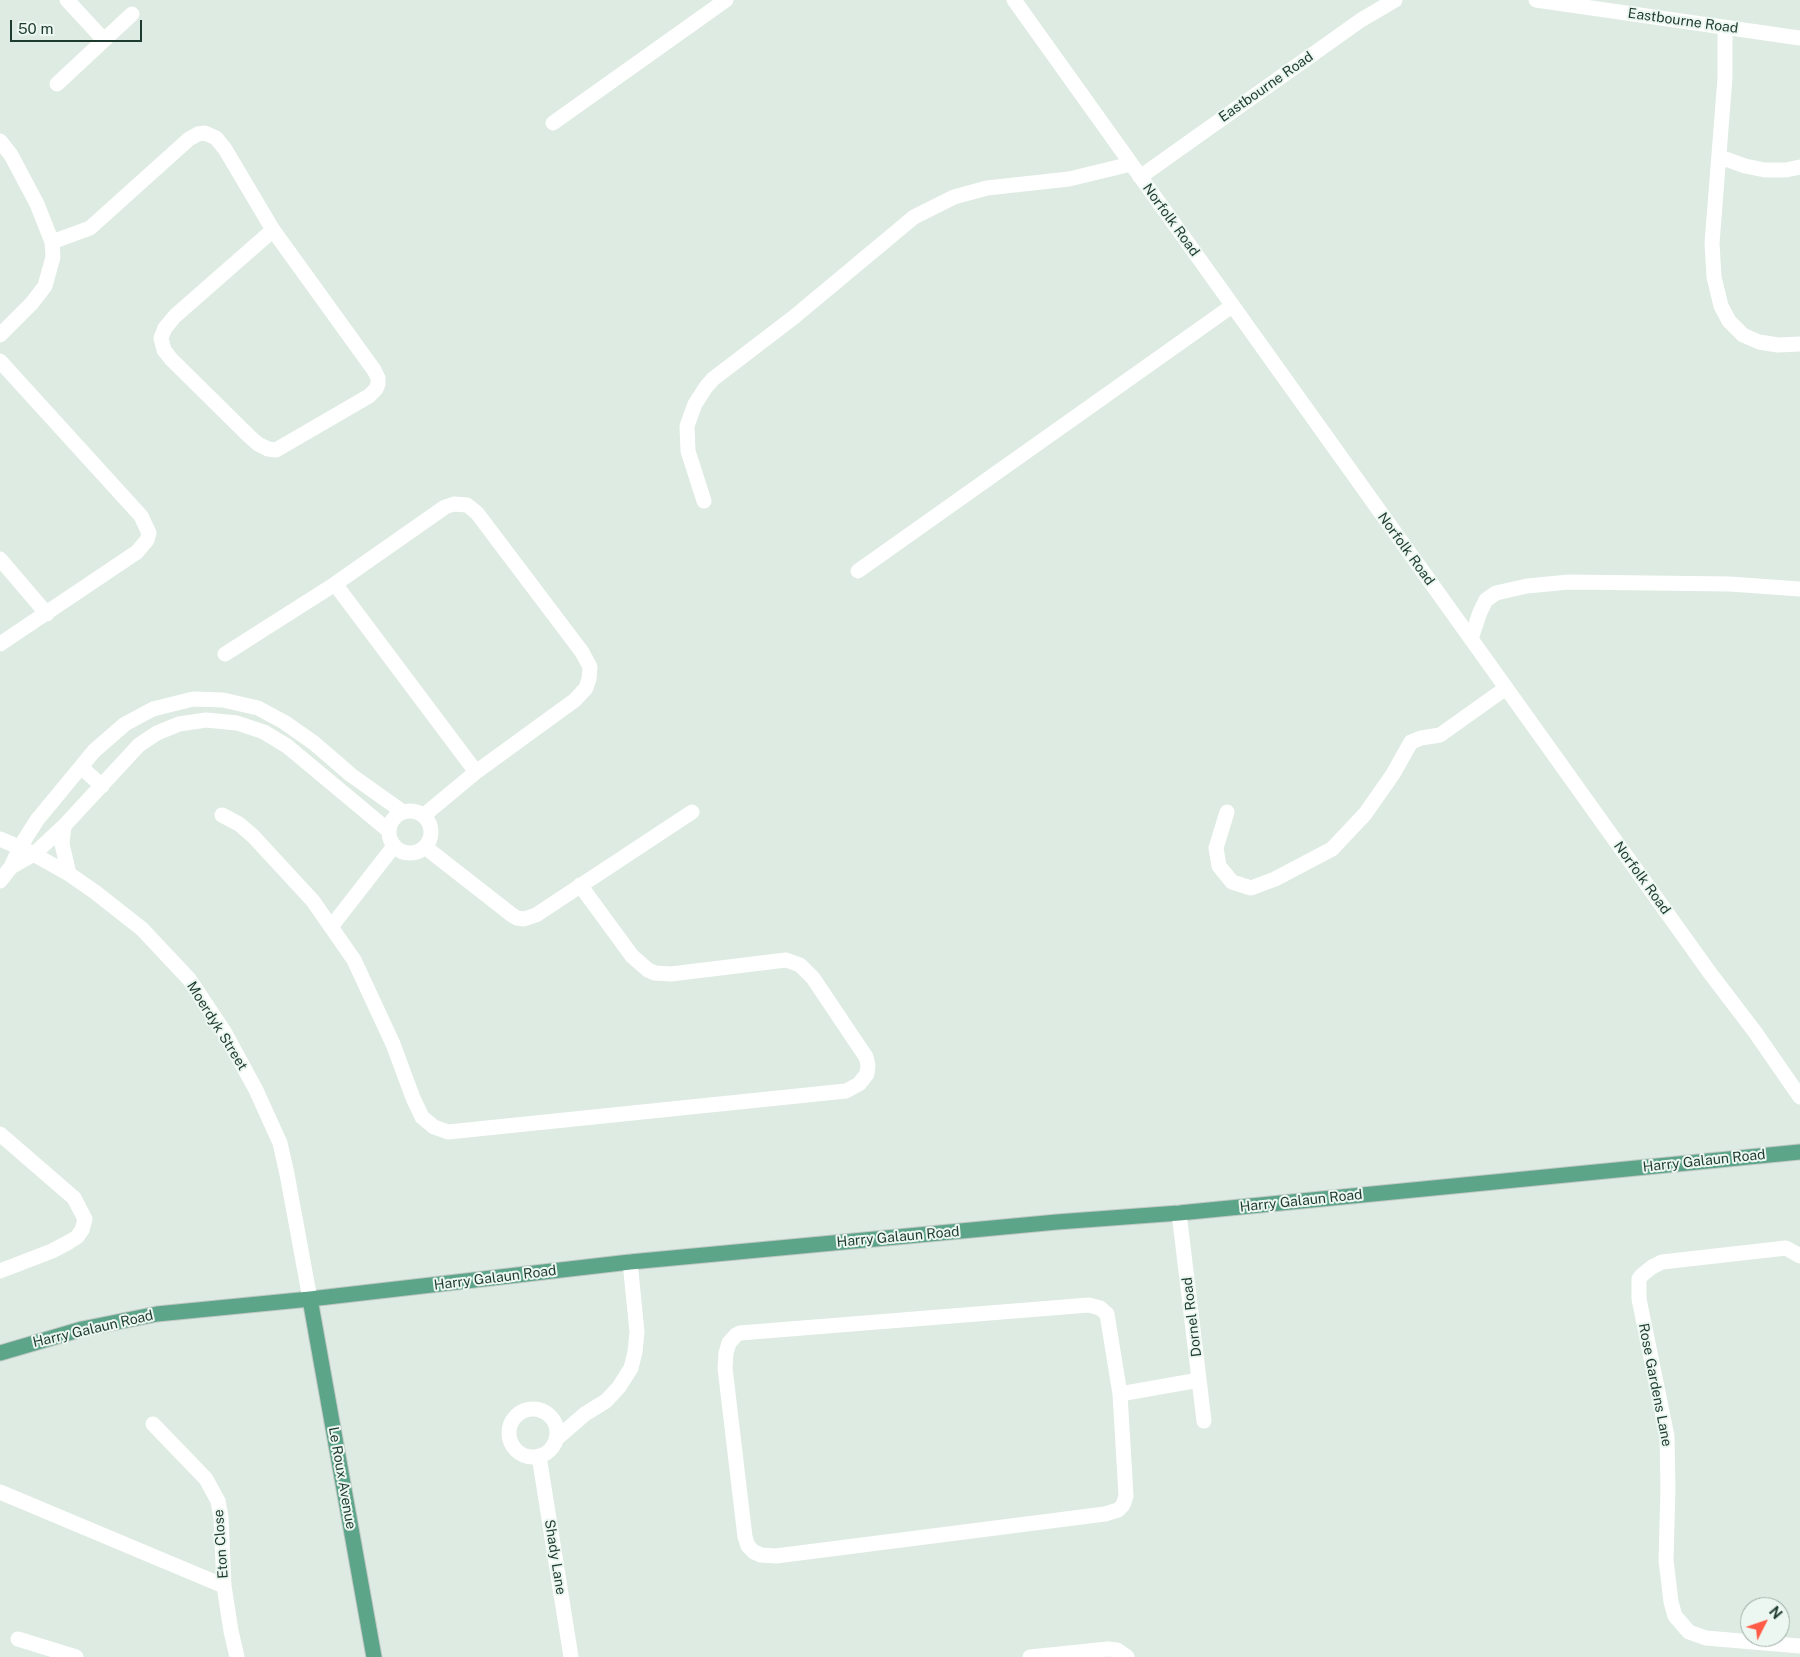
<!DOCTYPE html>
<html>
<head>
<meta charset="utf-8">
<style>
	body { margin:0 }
	#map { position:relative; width:1800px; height:1657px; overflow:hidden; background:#ddebe2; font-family:"Public Sans",sans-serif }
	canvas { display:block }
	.north { position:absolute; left:1740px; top:1597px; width:50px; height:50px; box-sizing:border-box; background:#edf7f1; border:1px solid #9aaca3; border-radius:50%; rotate:49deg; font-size:14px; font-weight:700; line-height:20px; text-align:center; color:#1d3b2f }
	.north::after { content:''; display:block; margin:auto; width:18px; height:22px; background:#ff5b46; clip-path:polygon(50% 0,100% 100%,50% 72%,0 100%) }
	.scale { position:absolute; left:10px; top:20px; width:132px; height:22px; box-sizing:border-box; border:2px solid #1d3b2f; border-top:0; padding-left:6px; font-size:15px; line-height:18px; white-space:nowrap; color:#1d3b2f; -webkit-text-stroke:4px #edf7f1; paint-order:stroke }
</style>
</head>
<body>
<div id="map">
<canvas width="1800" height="1657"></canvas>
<div class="north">N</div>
<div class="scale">50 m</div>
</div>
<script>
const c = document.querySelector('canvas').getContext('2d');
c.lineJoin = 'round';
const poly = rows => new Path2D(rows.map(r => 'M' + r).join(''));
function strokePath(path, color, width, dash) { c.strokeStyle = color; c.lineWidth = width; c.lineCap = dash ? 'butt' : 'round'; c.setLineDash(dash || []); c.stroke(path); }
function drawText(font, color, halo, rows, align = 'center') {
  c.font = font + ' "Public Sans",sans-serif'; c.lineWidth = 4; c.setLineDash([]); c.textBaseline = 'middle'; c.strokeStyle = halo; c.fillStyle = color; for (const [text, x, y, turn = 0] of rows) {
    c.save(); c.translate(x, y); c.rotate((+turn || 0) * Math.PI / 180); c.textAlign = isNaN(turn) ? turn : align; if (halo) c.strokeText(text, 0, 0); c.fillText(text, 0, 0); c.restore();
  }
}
const minor = poly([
	[67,0,104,40],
	[1014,0,1710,973,1755,1032,1800,1097],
	[1536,0,1800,38],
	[1725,28,1725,78,1712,243,1714,277,1721,306,1729,321,1743,335,1759,342,1778,345,1800,344],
	[57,84,132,14],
	[553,123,726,0],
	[0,141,11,155,37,204,52,242,53,257,45,286,32,303,0,335],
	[1720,157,1745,166,1765,170,1786,170,1800,167],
	[1140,177,1361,20,1395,0],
	[52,242,90,228,189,139,198,134,205,133,216,138,225,149,273,230,374,370,378,378,378,384,376,389,369,396,276,450,268,449,258,444,249,436,171,359,164,350,161,338,165,328,175,316,273,230],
	[0,361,141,516,149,533,147,540,137,552,0,644],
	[704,501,688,451,687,426,695,404,706,387,713,379,794,317,914,217,954,197,987,188,1069,179,1131,164],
	[0,559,47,614],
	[858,571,1232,306],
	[335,584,476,772],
	[1471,639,1480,612,1486,600,1496,593,1527,586,1569,582,1730,584,1800,589],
	[225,654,335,584,445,507,454,504,467,505,477,513,582,652,590,667,589,679,586,688,575,700,476,772,423,816],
	[81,767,102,786],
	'389 832a21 21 0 1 1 42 0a21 21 0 1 1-42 0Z',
	[1227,812,1216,848,1219,866,1232,882,1251,888,1275,879,1332,849,1365,814,1393,774,1411,742,1421,738,1440,735,1506,688],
	[222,815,239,824,253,836,313,901,354,960,393,1044,413,1098,422,1117,434,1127,448,1132,846,1091,859,1084,867,1074,868,1065,866,1057,813,978,800,965,786,960,671,974,655,973,648,970,632,956,580,885],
	[64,826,62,844,69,874],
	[0,839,26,850,69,874,95,892,142,929,189,979,225,1033,256,1090,280,1143,287,1174,310,1299],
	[425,847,512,915,517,918,524,919,536,915,692,812],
	[11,867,20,847,37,820,94,751,125,724,153,709,193,699,223,700,258,708,284,722,314,743,351,775,403,812],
	[0,881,11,867,34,854,64,826,139,745,157,733,179,724,206,720,237,723,264,732,287,746,389,831],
	[331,927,394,846],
	[0,1134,74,1198,85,1219,82,1230,77,1237,69,1242,52,1251,0,1271],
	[1179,1213,1204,1421],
	[1800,1256,1786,1248,1662,1262,1652,1267,1642,1275,1639,1279,1639,1299,1667,1436,1668,1489,1666,1560,1671,1602,1675,1616,1689,1632,1706,1638,1800,1646],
	[1089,1305,1100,1308,1107,1314,1120,1394,1126,1496,1123,1505,1118,1510,1105,1514,776,1556,761,1555,754,1552,748,1546,745,1537,725,1368,726,1353,729,1343,736,1335,740,1333,1089,1305],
	[1120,1394,1199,1380],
	'509 1433a24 24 0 1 1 48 0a24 24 0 1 1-48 0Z',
	[153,1424,206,1479,218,1501,221,1517,224,1586,231,1631,237,1657],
	[556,1439,585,1414,606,1401,619,1387,631,1368,635,1352,637,1332,630,1262],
	[539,1456,571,1657],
	[0,1492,224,1586],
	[18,1639,76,1657],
	[1030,1657,1108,1649,1117,1650,1127,1657]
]);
const major = poly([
	[310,1299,374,1657],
	[0,1353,82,1329,157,1314,310,1299,630,1262,1057,1222,1179,1213,1800,1152]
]);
const streetNames = [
	["Eastbourne Road",1683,21,8],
	["Eastbourne Road",1266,87,-35],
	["Norfolk Road",1171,220,54],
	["Norfolk Road",1406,549,54],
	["Norfolk Road",1642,878,54],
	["Moerdyk Street",217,1026,58],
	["Harry Galaun Road",1704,1161,-6],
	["Harry Galaun Road",1301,1201,-6],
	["Harry Galaun Road",898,1237,-5],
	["Harry Galaun Road",495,1278,-7],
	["Dornel Road",1192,1317,-97],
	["Harry Galaun Road",93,1329,-13],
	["Rose Gardens Lane",1655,1385,79],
	["Le Roux Avenue",342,1478,80],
	["Eton Close",221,1544,-94],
	["Shady Lane",555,1557,81]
];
strokePath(major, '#c0c8c5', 17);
strokePath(minor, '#fff', 15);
strokePath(major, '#5ca588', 15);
drawText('14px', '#1d3b2f', '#edf7f1', streetNames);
</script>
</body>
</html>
